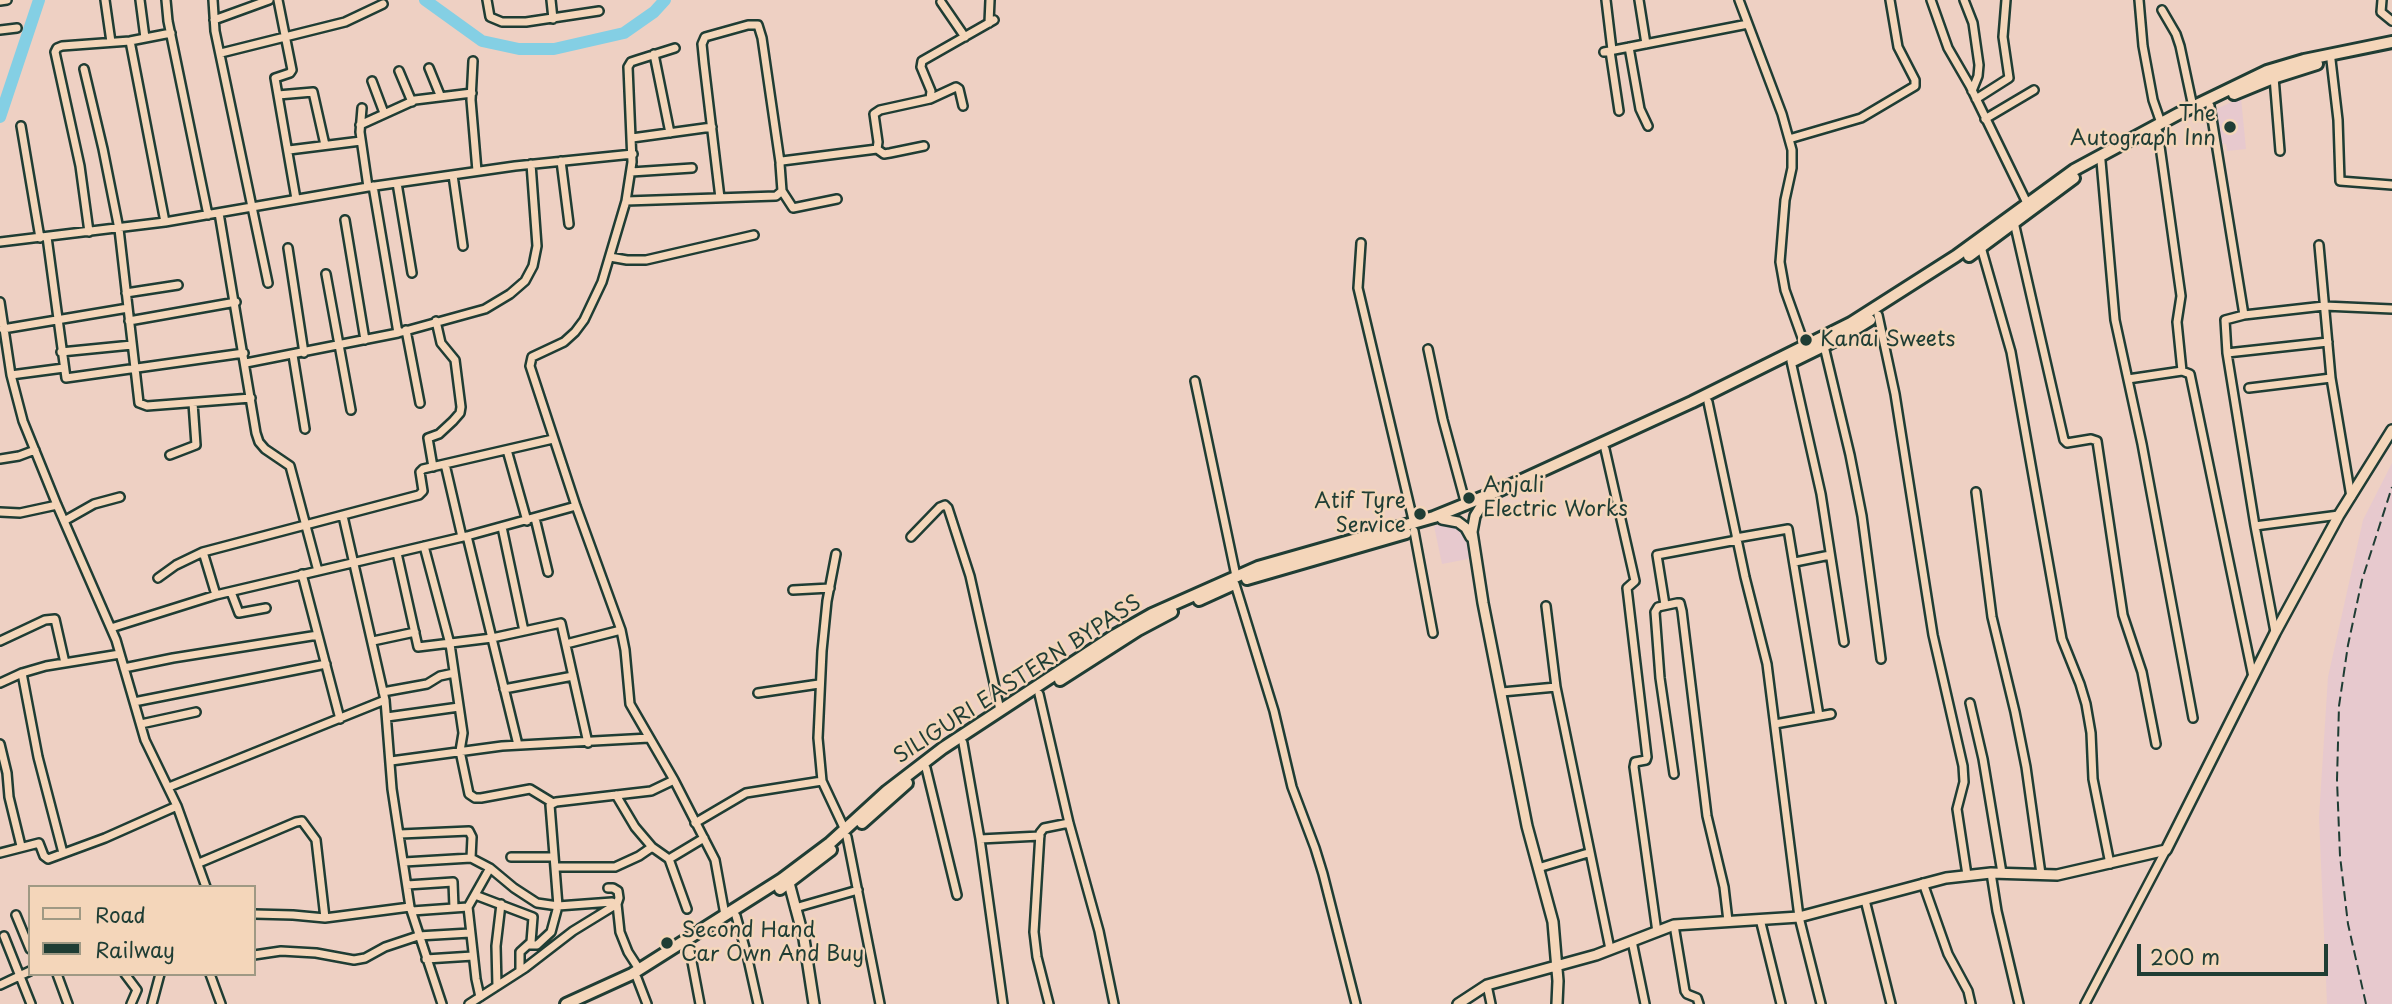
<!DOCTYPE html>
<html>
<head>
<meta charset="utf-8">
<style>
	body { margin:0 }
	#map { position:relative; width:2392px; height:1004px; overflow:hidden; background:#eed0c3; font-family:"Playpen Sans",sans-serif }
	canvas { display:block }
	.legend { position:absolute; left:28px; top:885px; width:228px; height:91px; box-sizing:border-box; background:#f4d6ba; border:2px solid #9f9984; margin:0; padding:9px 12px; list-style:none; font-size:21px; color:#1f3d34 }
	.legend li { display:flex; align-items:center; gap:14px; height:35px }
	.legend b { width:35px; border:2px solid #9f9984 }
	.scale { position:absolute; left:2137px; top:944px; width:191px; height:32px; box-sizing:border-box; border:4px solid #1f3d34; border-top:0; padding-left:9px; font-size:21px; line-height:24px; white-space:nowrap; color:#1f3d34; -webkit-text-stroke:5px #f4d6ba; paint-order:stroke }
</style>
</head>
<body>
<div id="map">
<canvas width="2392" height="1004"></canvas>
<ul class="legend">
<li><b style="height:9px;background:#f4d6ba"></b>Road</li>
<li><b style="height:9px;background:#1f3d34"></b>Railway</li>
</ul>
<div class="scale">200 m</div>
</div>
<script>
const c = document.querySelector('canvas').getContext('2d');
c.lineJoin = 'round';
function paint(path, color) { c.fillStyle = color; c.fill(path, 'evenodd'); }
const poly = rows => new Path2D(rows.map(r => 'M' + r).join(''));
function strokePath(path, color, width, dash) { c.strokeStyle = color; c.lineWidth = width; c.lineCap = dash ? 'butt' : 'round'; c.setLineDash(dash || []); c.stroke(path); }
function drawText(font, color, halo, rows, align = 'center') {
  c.font = font + ' "Playpen Sans",sans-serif'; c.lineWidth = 5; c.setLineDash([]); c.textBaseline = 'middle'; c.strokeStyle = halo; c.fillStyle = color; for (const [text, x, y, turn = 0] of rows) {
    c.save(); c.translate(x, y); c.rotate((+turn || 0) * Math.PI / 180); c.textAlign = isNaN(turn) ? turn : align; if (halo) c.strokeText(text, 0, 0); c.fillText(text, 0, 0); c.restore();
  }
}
const built = poly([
	[2241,98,2246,149,2227,151,2226,144,2219,145,2214,110],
	[2392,463,2392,1004,2327,1004,2319,817,2328,677,2363,520],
	[1452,522,1459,525,1469,537,1473,558,1442,564,1434,526]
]);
const river = poly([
	[425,0,482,41,519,49,554,49,624,33,654,12,665,0],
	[0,117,39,0]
]);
const minor = poly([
	[105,0,111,42],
	[140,0,145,38],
	[166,0,168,21,208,215],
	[213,0,215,31,268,283],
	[278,0,292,70,290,73,275,78,296,199],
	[487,0,490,17,502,22,526,22,599,11],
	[551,0,553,19],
	[1606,0,1612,50],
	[1639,0,1646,44],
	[1739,0,1782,114,1792,150,1792,168,1785,200,1780,262,1785,290,1805,346],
	[1931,0,1948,48,1970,86,2027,203],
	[1964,0,1973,23,1979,65,1978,76,1972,91],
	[2139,0,2143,46,2153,100,2161,123],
	[2382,0,2381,12,2392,21],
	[0,1,7,0],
	[941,2,965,37],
	[2162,10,2176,34,2180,46,2193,107],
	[214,20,269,0],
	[989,23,990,0],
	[0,30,17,28],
	[130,41,165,222],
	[1629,47,1640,109,1648,126],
	[1610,51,1619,111],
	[1604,52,1748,24],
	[221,53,345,22,383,4],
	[654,54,670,133],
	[2331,60,2338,120,2340,181,2392,185],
	[473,61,471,100,477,171],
	[429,68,440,95],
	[84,69,103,149,119,229,139,403,147,406,251,398],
	[399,71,412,102],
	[2274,77,2280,151],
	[372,81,384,113],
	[278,95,313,92,325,145],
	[930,99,956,87,959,89,963,106],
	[1976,99,2009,78,2003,37,2006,0],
	[2210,106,2244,315],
	[362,108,360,132,368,187],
	[1985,119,2034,90],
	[360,125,415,100,472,93],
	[21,126,40,238],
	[2158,132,2181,296,2177,322,2182,371],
	[632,138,712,127],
	[1789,139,1861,118,1915,86,1915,80,1898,47,1890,0],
	[877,149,884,154,890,153,924,146],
	[289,150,361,141],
	[561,161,569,224],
	[2101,161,2115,320,2142,444,2193,718],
	[631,172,692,168],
	[453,175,463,246],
	[397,183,412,273],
	[373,186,398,333],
	[782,191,793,208,837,199],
	[720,198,704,64,702,44,705,37,748,25,758,25,762,38,780,162],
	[626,201,776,196,782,191,780,164,782,161,877,149,878,142,874,114,880,110,930,99,931,91,921,67,922,61,994,20],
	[219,213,256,433,259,442,265,449,290,466,318,571],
	[345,220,365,340],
	[2014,222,2064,440,2067,443,2091,439,2097,441,2123,615,2142,672,2156,744],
	[89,232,80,166,55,52,57,48,62,46,130,41,171,33],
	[47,237,66,378,244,353],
	[0,242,165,222,368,187,515,166,633,154],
	[1361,243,1358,288,1414,524],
	[2319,245,2331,378,2351,497],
	[1981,247,2011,352,2062,639,2080,684,2086,704,2091,733,2093,779,2110,864],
	[288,248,304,353],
	[610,257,627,260,646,260,754,235],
	[326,274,351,410],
	[126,293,178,285],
	[0,302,11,375,23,421,57,505,116,640,145,740,177,806,206,887],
	[1878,315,1895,394,1933,635,1963,766,1964,782,1957,809,1967,875],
	[129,321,236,302],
	[3,329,128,308],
	[406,330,420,403],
	[1824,346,1850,455,1862,516,1881,659],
	[1428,349,1443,420,1466,505],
	[61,352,132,345],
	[2227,353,2328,342],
	[293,355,305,429],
	[1791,361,1821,494,1844,642],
	[246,363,398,333,485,309,510,294,525,281,533,266,537,246,531,164],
	[11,375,64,368],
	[2128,379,2182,371,2190,374,2253,677],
	[1195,381,1236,576],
	[2249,388,2331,378],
	[1708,402,1745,577,1767,664,1799,917,1821,1004],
	[1605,449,1635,581,1627,588,1647,757,1646,760,1635,762,1634,767,1657,932],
	[507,450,527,521],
	[170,455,196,445,193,403],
	[0,459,19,456,35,450],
	[445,464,462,537],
	[433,467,428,438,439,434,453,421,460,413,461,407,455,360,441,343,436,321],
	[1976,492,1992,617,2015,712,2026,767,2041,874],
	[0,512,20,513,57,505],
	[343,516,385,700,392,789,410,907,442,1004],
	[535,518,548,572],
	[64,521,94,504,120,497],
	[2255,526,2339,515],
	[502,527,524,631],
	[1414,531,1433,633],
	[467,536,518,745],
	[911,537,940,507,945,505,948,508,970,576,1000,710],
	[1736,538,1788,529,1819,716],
	[424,546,450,644,463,733,460,751,469,794,475,798,481,798,530,789,553,803],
	[203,552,216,595],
	[397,553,418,647,492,638,561,623,588,743],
	[836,554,827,601,822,651,818,738,822,781,845,830],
	[1795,562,1830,555],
	[302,574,340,719],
	[158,578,176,565,203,552,419,495,423,491,420,472,423,469,553,439],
	[1235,584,1274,711,1292,787,1315,848,1323,874,1356,1004],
	[793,590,830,588],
	[231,592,239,613,266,608],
	[1665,605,1657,555,1737,540],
	[1546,606,1556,687,1610,949],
	[111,628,216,595,467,536,576,506],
	[2275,632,2255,526,2227,353,2225,320,2244,315,2324,306,2392,309],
	[0,641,45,620,55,619,65,663],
	[373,641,415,632],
	[566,644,621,630],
	[124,668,173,658,318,635],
	[22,673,38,757,63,853],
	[0,683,22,673,46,666,120,654],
	[504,689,573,676],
	[383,692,427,684,440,676,454,673],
	[1502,692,1556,687],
	[758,693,819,684],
	[1039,694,1069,823,1099,931,1114,1004],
	[134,702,326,664],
	[1970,703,1983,759,2002,873],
	[387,717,459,707],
	[141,724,196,712],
	[1775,724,1831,714],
	[963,743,980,839,1003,1004],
	[0,744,7,773,9,797,21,846],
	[391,761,502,746,649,738],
	[926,768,957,895],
	[1674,774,1660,678,1655,612,1658,607,1677,603,1680,603,1682,611,1707,816,1724,887,1728,921],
	[674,780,630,704,625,650,621,630,576,506,530,366,532,357,564,342,575,332,584,320,602,282,626,201,632,162,628,67,631,62,637,60,675,48],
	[169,787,385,700],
	[616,795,635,827,652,847,669,859,687,909],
	[695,823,746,793,822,781],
	[400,834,469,831,472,837,471,858],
	[847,837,880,1004],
	[980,839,1040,836],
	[0,853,39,843,44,856,48,859,105,838,177,806],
	[511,857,554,857],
	[669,859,704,838],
	[404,862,471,858,490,868,514,888,537,903,558,906,612,902,617,904,620,932,628,952,639,969],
	[199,863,296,822,302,821,316,840,325,918],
	[555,867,615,867,639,856,652,847],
	[1538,868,1588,853],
	[1991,873,1997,911,2019,1004],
	[1923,883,1948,954,1968,991,1971,1004],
	[407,885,453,882,454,908],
	[475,895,533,917,531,942,520,952,520,971],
	[1865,900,1891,1004],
	[795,908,858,890],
	[412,911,468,907],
	[254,914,293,915,325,918,410,907],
	[16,915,30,949],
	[736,916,747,955,758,1004],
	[1760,919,1781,1004],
	[1674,925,1685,991,1687,994,1697,998,1699,1004],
	[4,936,31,1004],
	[1632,941,1645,1004],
	[529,945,537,945,551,932,558,906,550,805,556,802,651,791,674,780,715,860,725,915],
	[689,946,700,1004],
	[254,955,281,951,316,953,354,960,365,958,385,947,418,936,470,933],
	[426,959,473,956],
	[57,974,68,1004],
	[125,974,137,990,131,1004],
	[210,974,221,1004],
	[637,978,647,1004],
	[0,985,30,971],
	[1487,985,1491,1004],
	[497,986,496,946,501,904],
	[480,997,476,979,468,907,490,868],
	[152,1004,160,974],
	[469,1004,525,968,573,931,617,904,619,898,618,891,613,888,608,888],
	[1049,1004,1037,957,1034,932,1040,833,1044,828,1069,823],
	[2085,1004,2166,850]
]);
const tertiary = poly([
	[1483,503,1475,516,1472,532,1483,603,1527,826,1553,922,1558,981,1557,1004],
	[1442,519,1458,522,1466,528,1471,537],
	[789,883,804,939,814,1004],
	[1458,1004,1487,985,1596,955,1674,925,1799,917,1946,878,1991,873,2057,875,2166,850,2275,633,2339,515,2392,430]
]);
const primary = poly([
	[2234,94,2273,78,2317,64],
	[1969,256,2074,178],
	[1795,360,1844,336,1870,320],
	[1247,579,1406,533],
	[1199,600,1232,585],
	[1060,680,1138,630,1172,612],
	[862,823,907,783],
	[780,889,831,850],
	[566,1004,632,974,782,879,830,843,887,791,943,748,1115,635,1152,614,1258,567,1434,517,1498,491,1692,402,1851,323,1956,256,2074,170,2178,114,2267,71,2304,60,2392,42]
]);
const rail = poly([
	[2366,1004,2348,924,2340,856,2337,780,2339,706,2348,645,2362,580,2392,487]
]);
const markers = [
	[2230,127,7,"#1f3d34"],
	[1806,340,7,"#1f3d34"],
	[1469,498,7,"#1f3d34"],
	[1420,514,7,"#1f3d34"],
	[667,943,7,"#1f3d34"]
];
const poiNames = [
	["The",2216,115,"right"],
	["Autograph Inn",2216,139,"right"],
	["Kanai Sweets",1820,340],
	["Anjali",1483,486],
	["Electric Works",1483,510],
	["Atif Tyre",1406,502,"right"],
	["Service",1406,526,"right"],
	["Second Hand",681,931],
	["Car Own And Buy",681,955]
];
const streetNames = [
	["SILIGURI EASTERN BYPASS",1018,680,-33]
];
paint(built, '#e7c9ce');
strokePath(river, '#84cfe4', 12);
strokePath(minor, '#1f3d34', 12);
strokePath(tertiary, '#1f3d34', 14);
strokePath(primary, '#1f3d34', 16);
strokePath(minor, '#f4d6ba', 7);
strokePath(tertiary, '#f4d6ba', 9);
strokePath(primary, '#f4d6ba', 10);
strokePath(rail, '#1f3d34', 2, [10, 5]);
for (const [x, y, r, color] of markers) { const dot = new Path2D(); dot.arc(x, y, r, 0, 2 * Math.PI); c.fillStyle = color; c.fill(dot); strokePath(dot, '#f4d6ba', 2.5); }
drawText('21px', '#1f3d34', '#f4d6ba', poiNames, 'left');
drawText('21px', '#1f3d34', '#f4d6ba', streetNames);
</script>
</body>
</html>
